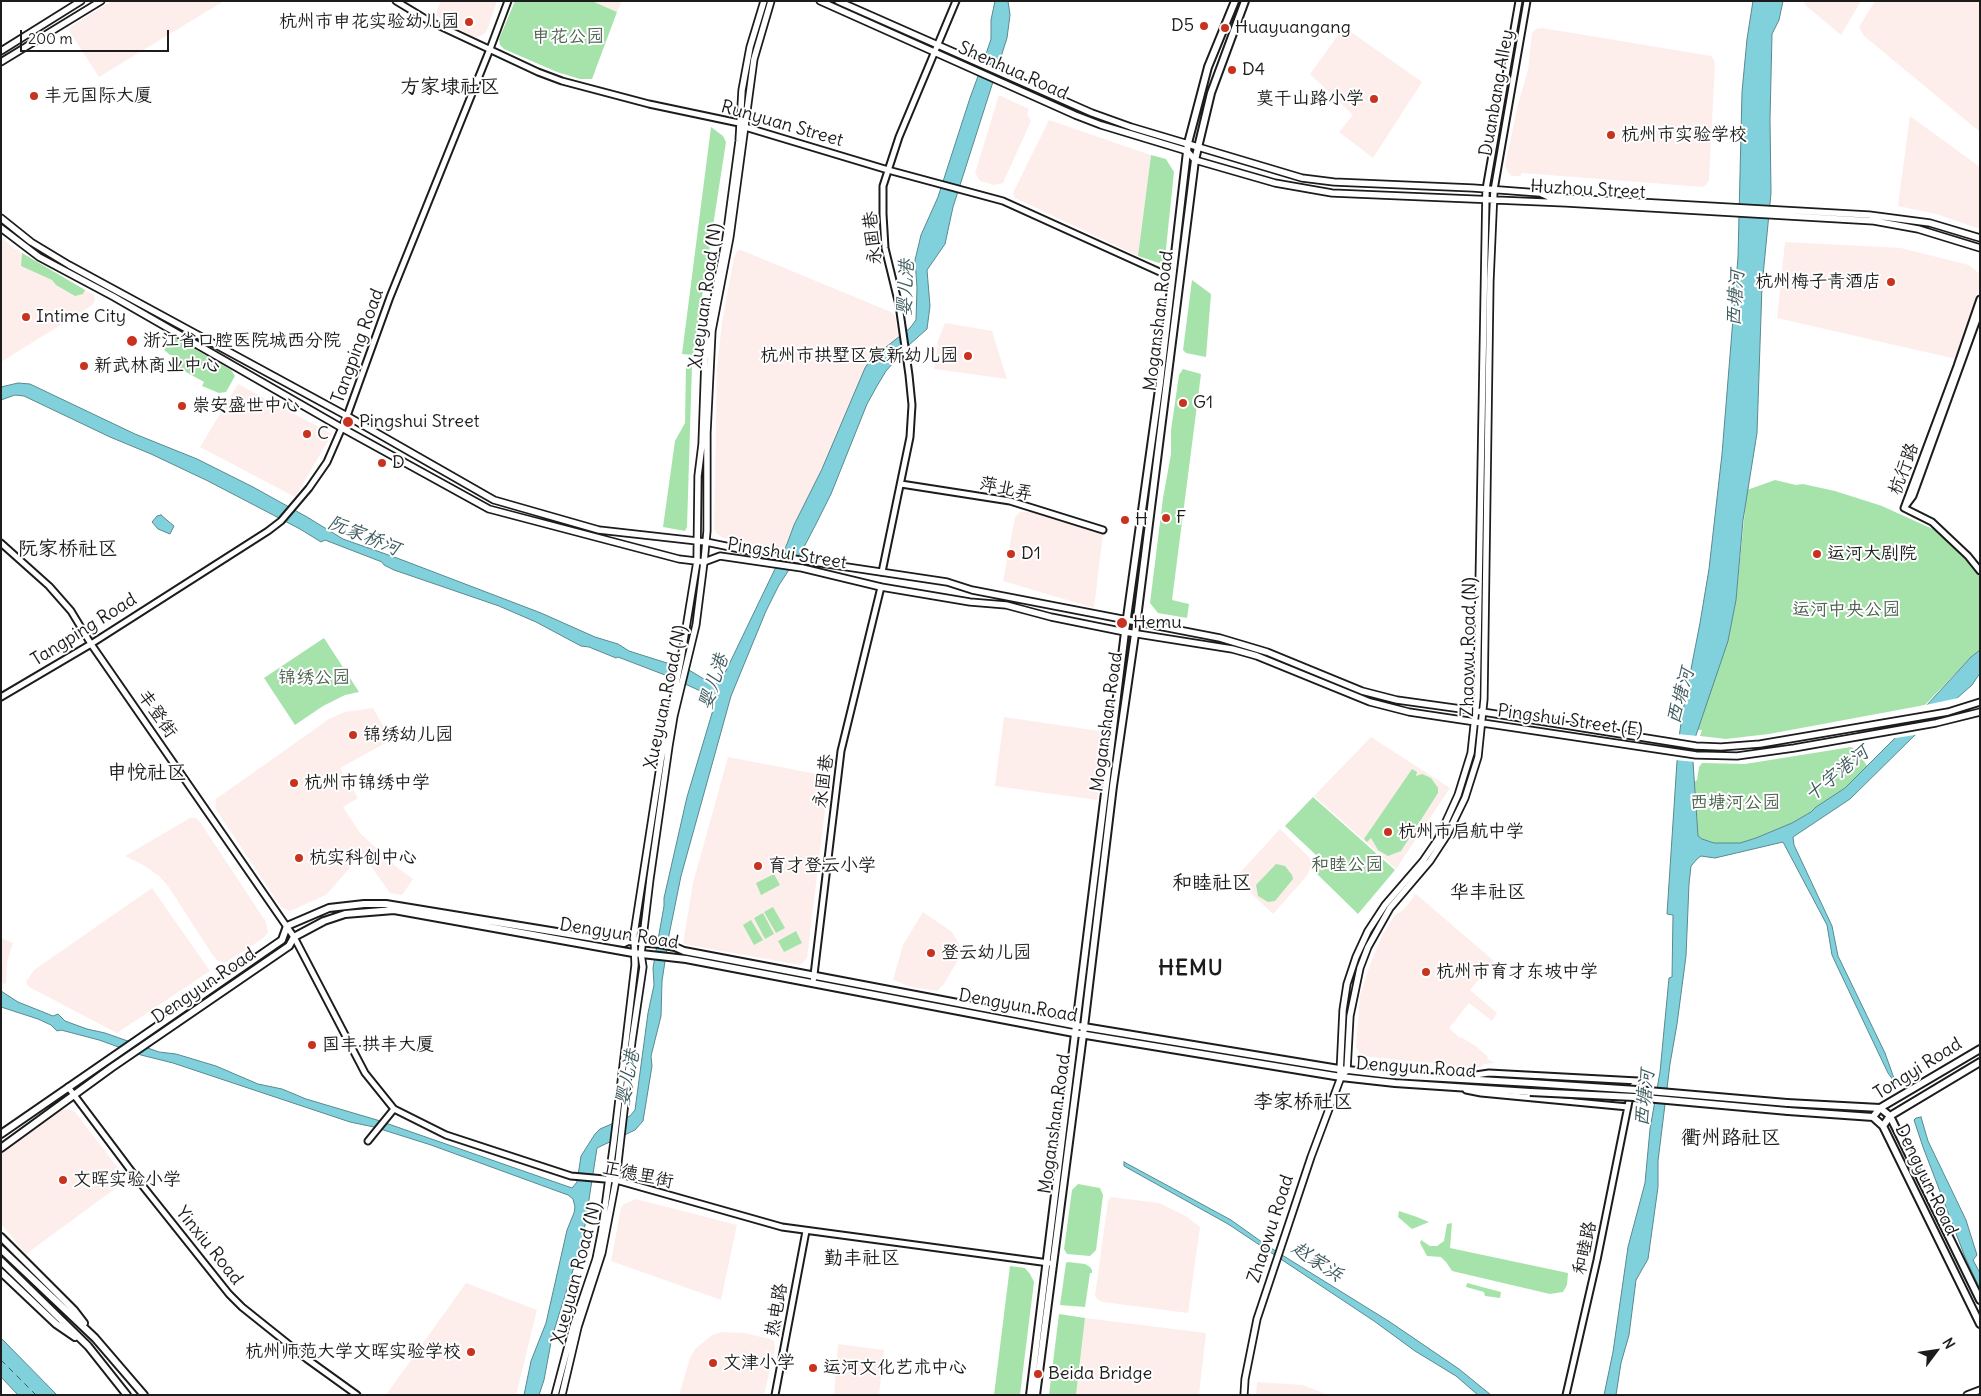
<!DOCTYPE html>
<html>
<head>
<meta charset="utf-8">
<style>
	body { margin:0 }
	#map { position:relative; width:1981px; height:1396px; overflow:hidden; background:#fff; font-family:Delius,sans-serif }
	canvas { display:block }
	.frame { position:absolute; inset:0; border:2px solid #1c1c1c; pointer-events:none }
	.north { position:absolute; left:1911px; top:1326px; width:50px; height:50px; -webkit-text-stroke:4px #fff; paint-order:stroke; rotate:59deg; font-size:14px; font-weight:700; line-height:20px; text-align:center; color:#1c1c1c }
	.north::after { content:''; display:block; margin:auto; width:18px; height:22px; background:#1c1c1c; clip-path:polygon(50% 0,100% 100%,50% 72%,0 100%) }
	.scale { position:absolute; left:20px; top:30px; width:149px; height:22px; box-sizing:border-box; border:2px solid #1c1c1c; border-top:0; padding-left:6px; font-size:15px; line-height:18px; white-space:nowrap; color:#1c1c1c; -webkit-text-stroke:4px #fff; paint-order:stroke }
</style>
</head>
<body>
<div id="map">
<canvas width="1981" height="1396"></canvas>
<div class="frame"></div>
<div class="north">N</div>
<div class="scale">200 m</div>
</div>
<script>
const c = document.querySelector('canvas').getContext('2d');
c.lineJoin = 'round';
function paint(path, color) { c.fillStyle = color; c.fill(path, 'evenodd'); }
const poly = rows => new Path2D(rows.map(r => 'M' + r).join(''));
function strokePath(path, color, width, dash) { c.strokeStyle = color; c.lineWidth = width; c.lineCap = dash ? 'butt' : 'round'; c.setLineDash(dash || []); c.stroke(path); }
function drawText(font, color, halo, rows, align = 'center') {
  c.font = font + ' Delius,"LXGW WenKai TC",sans-serif'; c.lineWidth = 4; c.setLineDash([]); c.textBaseline = 'middle'; c.strokeStyle = halo; c.fillStyle = color; for (const [text, x, y, turn = 0] of rows) {
    c.save(); c.translate(x, y); c.rotate((+turn || 0) * Math.PI / 180); c.textAlign = isNaN(turn) ? turn : align; if (halo) c.strokeText(text, 0, 0); c.fillText(text, 0, 0); c.restore();
  }
}
const built = poly([
	[112,1,224,1,99,77,70,32,70,27],
	[441,1,497,1,487,30,484,34,478,37,473,37,435,15],
	[592,1,622,1,617,12],
	[1805,1,1861,1,1841,35,1804,4],
	[1875,1,1980,1,1980,132,1864,36,1859,27],
	[1344,27,1422,82,1373,158,1339,132,1353,115,1310,74],
	[1542,28,1711,56,1714,60,1715,65,1709,180,1707,184,1703,187,1522,173,1520,176,1512,176,1508,172,1505,166,1518,104,1528,70,1532,33,1536,29],
	[999,95,1029,109,1027,114,1031,121,1003,183,994,185,980,181,975,173],
	[1910,116,1980,167,1980,229,1936,214,1898,206],
	[1049,120,1151,155,1138,256,1015,198,1013,193],
	[1,236,13,248,94,295,95,301,91,306,1,362],
	[1785,242,1901,248,1969,265,1980,274,1980,285,1956,359,1777,318],
	[741,250,891,312,895,316,899,342,791,544,776,549,723,538,716,533,714,529,717,368,722,322,734,258,737,251],
	[945,323,992,331,1007,379,934,369,938,344,937,343],
	[238,384,332,434,295,497,200,447],
	[1020,512,1031,512,1103,534,1094,608,1003,581,1015,517],
	[373,708,391,740,340,768,358,798,343,807,360,833,398,868,413,879,402,895,390,893,362,854,326,895,290,911,281,907,215,808,216,799,329,719,345,712],
	[1004,717,1106,732,1097,800,995,786],
	[1371,737,1450,788,1396,869,1314,796],
	[728,757,822,775,826,780,828,785,807,958,800,965,683,944,693,883],
	[190,818,196,818,200,822,266,922,268,933,262,939,225,963,218,961,212,954,168,886,159,876,145,866,125,856],
	[1280,829,1311,859,1312,866,1306,877,1273,914,1235,878],
	[152,888,210,971,117,1033,29,987,26,982,34,970],
	[1416,894,1494,961,1470,990,1497,1013,1492,1021,1469,1003,1449,1028,1460,1038,1461,1037,1477,1047,1488,1057,1487,1059,1495,1063,1483,1064,1482,1067,1459,1066,1372,1057,1363,1056,1356,1048,1360,995,1371,962,1382,936,1394,916,1404,909],
	[923,912,952,932,959,944,961,951,961,955,944,984,937,991,912,987,893,980,903,945],
	[1,938,13,943,7,962,6,984,1,983],
	[69,1109,75,1112,125,1177,123,1183,26,1254,1,1224,1,1149,29,1133,62,1110],
	[1111,1197,1159,1203,1186,1216,1200,1227,1188,1313,1103,1302,1098,1300,1095,1296,1108,1201],
	[636,1199,737,1225,721,1300,611,1261,621,1208,624,1204],
	[466,1283,537,1310,516,1395,386,1395],
	[1085,1318,1206,1333,1199,1395,1076,1395],
	[722,1332,744,1333,770,1339,774,1341,775,1349,764,1395,679,1395,690,1358,695,1349,712,1335],
	[838,1344,884,1350,879,1395,834,1395],
	[1257,1382,1303,1385,1328,1395,1256,1395]
]);
const green = poly([
	[515,1,592,1,617,12,592,79,580,79,557,72,504,49,500,45,499,39],
	[711,127,723,136,726,142,693,355,682,354],
	[1151,155,1166,159,1174,172,1165,258,1162,262,1159,263,1138,256],
	[22,253,85,290,83,294,75,296,56,285,52,280,21,266],
	[1192,280,1211,294,1206,357,1186,353,1183,350],
	[174,337,231,370,235,376,226,392,219,393,202,386,204,382,170,363,173,357,164,350],
	[686,365,692,365,687,527,685,531,663,527,675,441,685,423],
	[1183,369,1201,374,1172,600,1189,604,1187,618,1158,613,1150,603,1163,498,1171,454,1171,430,1179,375],
	[1775,480,1796,485,1803,484,1835,491,1882,506,1904,516,1935,530,1951,543,1974,569,1980,578,1980,650,1971,657,1925,705,1769,734,1726,739,1700,736,1702,730,1697,730,1728,641,1736,600,1747,490],
	[324,638,359,692,345,695,323,706,295,725,264,678],
	[1851,747,1858,751,1867,766,1845,788,1816,807,1811,812,1792,823,1756,838,1740,843,1714,843,1702,839,1698,836,1694,782,1697,780,1699,767,1702,763,1745,764],
	[1412,769,1417,772,1416,776,1422,774,1431,778,1438,788,1438,793,1401,851,1388,856,1378,850,1371,838,1367,842,1364,839],
	[1313,797,1395,870,1358,914,1316,873,1318,864,1316,855,1285,826],
	[1276,864,1285,866,1292,875,1293,879,1275,901,1268,902,1258,896,1256,885],
	[774,874,780,885,761,895,756,883],
	[773,907,785,928,776,933,764,912],
	[763,913,774,934,765,939,754,918],
	[751,920,763,940,754,945,743,925],
	[796,931,802,943,784,952,778,941],
	[1078,1184,1100,1188,1103,1195,1096,1250,1090,1256,1067,1254,1064,1249,1072,1190],
	[1399,1211,1417,1217,1429,1222,1412,1229,1398,1217],
	[1452,1223,1450,1248,1568,1273,1567,1285,1563,1292,1550,1294,1452,1271,1446,1262,1441,1257,1427,1256,1420,1243,1421,1240,1430,1246,1437,1246,1444,1241,1447,1224],
	[1068,1262,1085,1264,1090,1267,1092,1270,1092,1273,1090,1273,1085,1307,1060,1305,1066,1263],
	[1010,1266,1025,1268,1030,1274,1034,1282,1025,1354,1020,1395,994,1395],
	[1467,1283,1501,1292,1500,1298,1485,1296,1484,1292,1466,1287],
	[1059,1314,1085,1318,1076,1395,1049,1395]
]);
const water = poly([
	[995,1,1008,1,1010,15,1007,38,953,207,945,244,927,270,930,306,927,329,909,345,886,371,877,386,867,404,831,494,816,524,804,547,779,585,766,611,731,696,681,876,669,935,662,981,661,1016,651,1056,652,1066,643,1121,635,1130,597,1148,583,1238,552,1337,544,1380,539,1395,524,1395,531,1361,546,1323,567,1230,574,1213,575,1207,573,1199,568,1195,431,1145,374,1127,350,1122,173,1063,141,1055,99,1040,61,1030,57,1031,51,1025,38,1019,1,1007,1,991,18,1002,53,1016,58,1014,65,1021,87,1029,105,1033,159,1052,176,1054,216,1066,258,1084,282,1089,306,1099,377,1120,572,1188,577,1182,581,1156,595,1134,600,1129,630,1116,635,1110,648,1013,654,985,653,968,664,906,664,898,687,797,713,710,709,698,705,693,665,675,618,657,616,658,589,647,581,646,536,622,499,606,394,570,384,565,382,562,325,540,321,542,300,529,208,481,151,454,110,437,24,396,15,395,1,400,1,387,18,383,30,384,135,434,197,459,253,487,307,517,343,539,397,558,541,613,595,637,618,644,629,651,689,670,712,684,717,683,722,679,787,544,794,525,822,469,865,368,871,359,910,328,916,320,917,288,915,260,921,235,938,197,970,98,985,57,991,39,991,20,995,1],
	[1753,1,1783,1,1779,20,1772,34,1770,119,1771,193,1762,286,1757,433,1743,520,1736,600,1728,641,1692,747,1698,836,1702,839,1714,843,1740,843,1756,838,1792,823,1811,812,1816,807,1845,788,1915,718,1971,657,1980,650,1980,673,1972,685,1914,736,1850,799,1793,837,1794,845,1832,926,1838,956,1885,1053,1896,1084,1888,1073,1838,968,1832,955,1827,925,1783,842,1715,858,1701,856,1697,859,1691,866,1689,884,1686,956,1677,1024,1670,1064,1658,1161,1658,1187,1648,1259,1636,1280,1629,1335,1621,1363,1616,1395,1604,1395,1613,1352,1628,1247,1645,1183,1650,1129,1660,1072,1669,978,1672,977,1673,915,1667,914,1678,746,1682,715,1700,623,1709,569,1722,454,1738,257,1742,92,1747,39,1753,1],
	[161,515,174,526,170,534,158,529,152,522,157,516,161,515],
	[1921,1117,1928,1141,1966,1220,1977,1255,1973,1260,1980,1273,1980,1289,1965,1257,1923,1147,1914,1120,1916,1118,1921,1117],
	[1124,1162,1231,1220,1266,1245,1390,1322,1459,1369,1491,1395,1478,1395,1456,1376,1415,1351,1374,1321,1228,1224,1124,1166,1124,1162],
	[1,1338,57,1395,18,1395,1,1377,1,1338]
]);
const pier = poly([
	[1963,697,1921,734,1889,739,1921,706],
	[1677,734,1698,736,1695,747,1695,762,1675,760]
]);
const ferry = poly([
	[1,1360,36,1395]
]);
const tertiary = poly([
	[396,1,429,21,538,72,562,81,649,104,739,123,745,127,888,170,1003,201,1162,273,1170,282],
	[1486,189,1519,1],
	[1494,190,1527,1],
	[1980,299,1957,366,1904,508,1913,496,1980,311],
	[901,484,1010,501,1103,530],
	[1904,508,1932,522,1968,556,1980,571],
	[1,543,49,586,71,611,91,644,294,937,365,1073,394,1109,446,1135,571,1176,616,1180,782,1227,1049,1263],
	[882,572,910,437,912,405,909,375,899,305,885,248,883,214,883,186,899,137,956,1],
	[1,697,91,644,268,531,281,521,309,488,327,462,347,416,390,297,490,49,508,1],
	[813,983,841,751,881,587],
	[1462,1077,1489,1073,1638,1081],
	[68,1087,138,1180,229,1294,242,1307,307,1359,357,1395],
	[1466,1090,1481,1093,1628,1107],
	[368,1141,394,1109],
	[775,1395,806,1231],
	[1566,1395,1597,1260,1630,1096,1632,1087,1638,1081]
]);
const secondary = poly([
	[820,1,1075,115,1101,125,1187,151,1195,160,1275,183,1332,193,1566,203,1874,221,1918,229,1980,248],
	[838,1,1092,113,1131,127,1302,178,1334,182,1473,188,1540,193,1549,197,1869,215,1930,223,1980,238],
	[1,51,81,1],
	[1,62,101,1],
	[1,218,31,242,69,265,347,416,494,500,599,530,706,542,774,556,947,582,972,590,1220,638,1267,652,1362,691,1397,700,1483,712,1696,746,1721,747,1760,744,1948,712,1980,702],
	[1,228,39,257,114,297,342,428,489,509,679,559,704,562,720,556,802,568,881,587,970,602,1006,605,1051,617,1125,632,1232,649,1257,656,1370,702,1409,712,1696,755,1737,756,1794,748,1936,723,1980,712],
	[1340,1073,1343,1010,1347,984,1356,957,1368,931,1385,905,1423,861,1438,839,1458,795,1471,753,1477,698,1486,189],
	[555,1395,573,1327,596,1259,602,1229,614,1141,635,965,634,934,661,760,681,659,697,561,698,476,702,444,705,359,709,324,726,238,739,141,742,90,750,47,764,1],
	[562,1395,578,1327,602,1253,616,1180,632,1041,643,967,641,954,650,879,669,746,674,716,696,625,704,562,707,531,707,433,712,331,730,237,754,59,771,1],
	[1244,1395,1245,1379,1257,1319,1311,1157,1341,1077,1347,1070,1350,1016,1360,968,1368,947,1390,908,1430,861,1447,835,1465,798,1478,757,1484,699,1490,281,1494,190],
	[1967,1395,1980,1390]
]);
const primary = poly([
	[1787,1103,1880,1108,1890,1116,1980,1300],
	[1788,1111,1873,1117,1883,1126,1980,1324],
	[1873,1117,1880,1108,1980,1049],
	[1883,1126,1890,1116,1980,1062],
	[1,1134,282,940,287,926,329,908,364,904,386,904,624,943,628,941,659,944,675,947,684,951,1084,1027,1339,1069,1391,1075,1531,1083],
	[1,1148,111,1068,289,946,294,937,324,921,345,914,394,910,633,953,686,959,1074,1033,1341,1077,1395,1083,1530,1092],
	[1,1237,74,1310,84,1323],
	[1,1249,95,1338,144,1395],
	[1,1261,88,1346,127,1395],
	[1,1272,56,1324,75,1337],
	[1030,1395,1125,632,1160,382,1188,143,1208,67,1235,1],
	[1036,1395,1084,1027,1113,786,1135,634,1195,160,1211,93,1245,1]
]);
const primaryBridge = poly([
	[1531,1083,1637,1090,1787,1103],
	[1530,1092,1634,1097,1788,1111]
]);
const markers = [
	[469,22,5,"#c8321e"],
	[1204,26,5,"#c8321e"],
	[1225,28,5,"#c8321e"],
	[1232,70,5,"#c8321e"],
	[34,96,5,"#c8321e"],
	[1374,99,5,"#c8321e"],
	[1611,135,5,"#c8321e"],
	[1891,282,5,"#c8321e"],
	[26,317,5,"#c8321e"],
	[132,341,6,"#c8321e"],
	[968,356,5,"#c8321e"],
	[84,366,5,"#c8321e"],
	[1183,403,5,"#c8321e"],
	[182,406,5,"#c8321e"],
	[348,422,6,"#c8321e"],
	[307,434,5,"#c8321e"],
	[382,463,5,"#c8321e"],
	[1166,518,5,"#c8321e"],
	[1125,520,5,"#c8321e"],
	[1011,554,5,"#c8321e"],
	[1817,554,5,"#c8321e"],
	[1122,623,6,"#c8321e"],
	[353,735,5,"#c8321e"],
	[294,783,5,"#c8321e"],
	[1388,832,5,"#c8321e"],
	[299,858,5,"#c8321e"],
	[758,866,5,"#c8321e"],
	[931,953,5,"#c8321e"],
	[1426,972,5,"#c8321e"],
	[312,1045,5,"#c8321e"],
	[63,1180,5,"#c8321e"],
	[471,1352,5,"#c8321e"],
	[713,1363,5,"#c8321e"],
	[813,1368,5,"#c8321e"],
	[1038,1374,5,"#c8321e"]
];
const poiNames = [
	["杭州市申花实验幼儿园",459,22,"right"],
	["D5",1194,26,"right"],
	["Huayuangang",1235,28],
	["D4",1242,70],
	["丰元国际大厦",44,96],
	["莫干山路小学",1364,99,"right"],
	["杭州市实验学校",1621,135],
	["杭州梅子青酒店",1881,282,"right"],
	["Intime City",36,317],
	["浙江省口腔医院城西分院",143,341],
	["杭州市拱墅区宸新幼儿园",958,356,"right"],
	["新武林商业中心",94,366],
	["G1",1193,403],
	["崇安盛世中心",192,406],
	["Pingshui Street",359,422],
	["C",317,434],
	["D",392,463],
	["F",1176,518],
	["H",1135,520],
	["D1",1021,554],
	["运河大剧院",1827,554],
	["Hemu",1133,623],
	["锦绣幼儿园",363,735],
	["杭州市锦绣中学",304,783],
	["杭州市启航中学",1398,832],
	["杭实科创中心",309,858],
	["育才登云小学",768,866],
	["登云幼儿园",941,953],
	["杭州市育才东坡中学",1436,972],
	["国丰·拱丰大厦",322,1045],
	["文晖实验小学",73,1180],
	["杭州师范大学文晖实验学校",461,1352,"right"],
	["文津小学",723,1363],
	["运河文化艺术中心",823,1368],
	["Beida Bridge",1048,1374]
];
const parkNames = [
	["申花公园",568,37],
	["运河中央公园",1846,610],
	["锦绣公园",314,678],
	["西塘河公园",1735,803],
	["和睦公园",1347,865]
];
const streetNames = [
	["Shenhua Road",1013,71,24],
	["Duanbang Alley",1497,93,-80],
	["Runyuan Street",782,124,16],
	["Huzhou Street",1588,190,3],
	["永固巷",873,238,-96],
	["Xueyuan Road (N)",706,296,-82],
	["Moganshan Road",1159,321,-83],
	["Tangping Road",358,346,-70],
	["杭行路",1904,469,-70],
	["萍北弄",1006,489,12],
	["Pingshui Street",787,554,9],
	["Tangping Road",84,630,-32],
	["Zhaowu Road (N)",1469,647,-89],
	["Xueyuan Road (N)",666,697,-78],
	["丰登街",157,714,55],
	["Pingshui Street (E)",1570,721,8],
	["Moganshan Road",1107,722,-82],
	["永固巷",824,781,-82],
	["Dengyun Road",619,934,9],
	["Dengyun Road",204,986,-34],
	["Dengyun Road",1018,1006,10],
	["Dengyun Road",1416,1068,4],
	["Tongyi Road",1918,1069,-32],
	["Moganshan Road",1055,1124,-82],
	["正德里街",638,1175,12],
	["Dengyun Road",1926,1180,64],
	["Zhaowu Road",1271,1229,-72],
	["Yinxiu Road",209,1246,51],
	["和睦路",1585,1248,-78],
	["Xueyuan Road (N)",577,1273,-75],
	["热电路",777,1310,-80]
];
const waterNames = [
	["婴儿港",906,288,-87],
	["西塘河",1736,298,-86],
	["阮家桥河",364,536,22],
	["婴儿港",714,682,-72],
	["西塘河",1681,696,-75],
	["十字港河",1837,774,-39],
	["婴儿港",628,1078,-79],
	["西塘河",1645,1098,-84],
	["赵家浜",1317,1262,33]
];
const neighbourhoodNames = [
	["华丰社区",1488,893],
	["勤丰社区",862,1259]
];
const quarterNames = [
	["方家埭社区",450,87],
	["阮家桥社区",68,549],
	["申悦社区",147,773],
	["和睦社区",1212,883],
	["李家桥社区",1303,1102],
	["衢州路社区",1731,1138]
];
const districtNames = [
	["HEMU",1191,969]
];
paint(built, '#fdeeec');
paint(green, '#a6e3aa');
paint(water, '#81d1dc');
strokePath(water, '#59898f', 1);
paint(pier, '#fff');
strokePath(ferry, '#3f5b5f', 1, [6, 5]);
strokePath(tertiary, '#1c1c1c', 9);
strokePath(secondary, '#1c1c1c', 9);
strokePath(primary, '#1c1c1c', 10);
strokePath(tertiary, '#fff', 5);
strokePath(secondary, '#fff', 5.5);
strokePath(primary, '#fff', 6);
strokePath(primaryBridge, '#1c1c1c', 10, []);
strokePath(primaryBridge, '#fff', 6);
for (const [x, y, r, color] of markers) { const dot = new Path2D(); dot.arc(x, y, r, 0, 2 * Math.PI); c.fillStyle = color; c.fill(dot); strokePath(dot, '#fff', 2); }
drawText('18px', '#1c1c1c', '#fff', poiNames, 'left');
drawText('18px', '#4c624e', '#fff', parkNames);
drawText('18px', '#1c1c1c', '#fff', streetNames);
drawText('italic 19px', '#3f5b5f', '#fff', waterNames);
drawText('19px', '#1c1c1c', '#fff', neighbourhoodNames);
drawText('20px', '#1c1c1c', '#fff', quarterNames);
c.letterSpacing = '1px';
drawText('bold 22px', '#1c1c1c', '#fff', districtNames);
c.letterSpacing = '0px';
</script>
</body>
</html>
